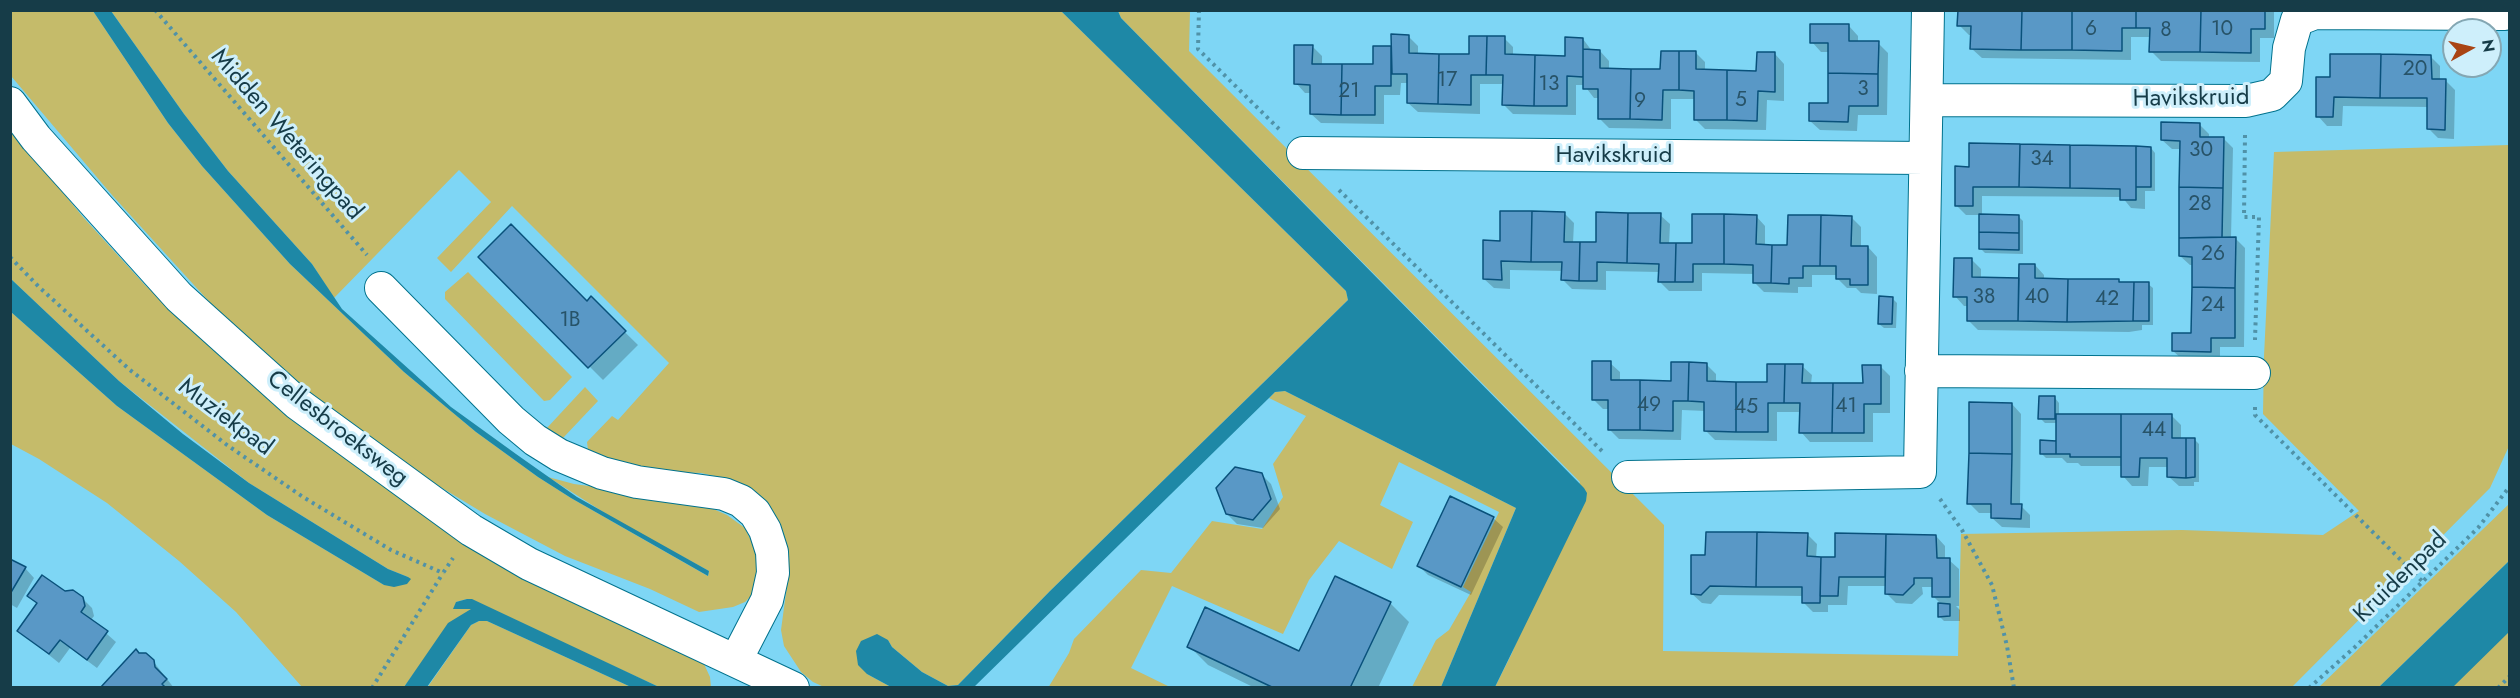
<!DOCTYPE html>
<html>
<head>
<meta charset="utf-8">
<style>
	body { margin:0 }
	#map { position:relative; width:2520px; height:698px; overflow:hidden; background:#7ed6f5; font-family:Jost,sans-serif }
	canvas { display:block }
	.frame { position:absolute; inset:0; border:12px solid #163c48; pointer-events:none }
	.north { position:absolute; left:2442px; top:18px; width:60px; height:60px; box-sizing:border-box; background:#ceeffb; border:2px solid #84a7b3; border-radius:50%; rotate:82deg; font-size:16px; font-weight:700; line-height:24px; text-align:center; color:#163c48 }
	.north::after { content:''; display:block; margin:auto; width:21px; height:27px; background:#a94414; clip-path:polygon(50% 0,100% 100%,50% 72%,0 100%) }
</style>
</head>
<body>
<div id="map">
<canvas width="2520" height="698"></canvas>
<div class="frame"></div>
<div class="north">N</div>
</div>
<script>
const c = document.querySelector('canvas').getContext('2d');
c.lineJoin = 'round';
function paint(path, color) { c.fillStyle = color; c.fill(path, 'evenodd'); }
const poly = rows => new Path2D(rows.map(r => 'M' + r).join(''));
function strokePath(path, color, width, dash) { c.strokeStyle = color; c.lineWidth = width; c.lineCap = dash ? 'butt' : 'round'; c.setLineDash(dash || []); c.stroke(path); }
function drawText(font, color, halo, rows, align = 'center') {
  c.font = font + ' Jost,sans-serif'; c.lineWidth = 6; c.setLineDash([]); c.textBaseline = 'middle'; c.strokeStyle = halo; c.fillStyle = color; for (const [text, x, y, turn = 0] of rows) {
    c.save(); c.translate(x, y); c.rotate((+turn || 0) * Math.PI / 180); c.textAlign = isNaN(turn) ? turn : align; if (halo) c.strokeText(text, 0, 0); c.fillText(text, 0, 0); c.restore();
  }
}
const green = poly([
	[10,11,93,11,168,123,202,166,290,264,404,372,476,432,538,477,571,498,706,575,708,576,709,571,619,522,548,477,574,484,693,500,727,515,745,528,756,551,760,577,757,590,745,602,733,607,699,612,650,589,565,556,485,514,409,468,333,415,254,351,112,195,11,76],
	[111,11,1061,11,1346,291,1348,300,1050,591,958,685,948,686,922,672,892,647,888,640,867,674,891,687,824,687,813,682,801,672,784,646,781,630,788,578,737,485,719,477,701,473,668,472,640,466,605,458,588,450,587,442,612,416,618,420,669,363,512,206,451,272,437,258,491,202,459,170,334,298,312,264,228,171,184,114],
	[1118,11,1190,11,1189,51,1664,525,1663,651,1958,656,1961,534,2182,530,2323,535,2359,511,2263,414,2264,356,2274,152,2509,145,2509,446,2490,488,2292,687,1495,687,1512,653,1580,482,1121,18],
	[10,128,83,217,145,285,303,427,389,489,704,664,710,677,711,687,659,687,467,599,456,602,472,609,418,668,404,687,302,687,236,612,179,561,107,503,39,459,11,444,11,312,117,406,267,515,384,585,408,577,388,569,249,483,119,381,11,279],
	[468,272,572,377,550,400,544,401,445,299,445,292],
	[585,387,598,401,563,438,555,437,546,429],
	[1285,391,1516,508,1441,687,1412,687,1436,640,1449,630,1471,592,1463,587,1499,512,1399,462,1380,505,1413,522,1392,569,1339,541,1309,580,1283,634,1172,586,1131,668,1170,687,1048,688,1069,653,1074,639,1141,570,1171,573,1212,521,1262,529,1283,497,1273,464,1306,416,1269,398,1275,392],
	[2509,504,2509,561,2379,687,2318,688],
	[479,621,487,621,631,687,427,688,471,625],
	[2509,629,2509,687,2449,687]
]);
const water = poly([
	[93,11,111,11,184,114,228,171,312,264,342,309,451,407,516,454,577,497,709,571,708,576,571,498,538,477,476,432,404,372,290,264,202,166,168,123],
	[1061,11,1118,11,1121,18,1584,488,1587,493,1586,501,1495,687,1441,687,1516,508,1285,391,1275,392,1269,398,974,687,891,687,867,674,858,665,856,651,861,641,877,634,888,640,892,647,922,672,948,686,958,685,1050,591,1348,300,1346,291],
	[11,279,119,381,183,434,249,483,388,569,408,577,411,579,407,584,394,587,384,585,267,515,117,406,11,312],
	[2509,561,2509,632,2453,687,2379,687],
	[467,599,472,599,659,687,631,687,487,621,479,621,471,625,427,687,404,687,448,623,471,609,453,609,456,602]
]);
const shadow = poly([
	[1959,10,2274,10,2274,38,2260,38,2260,62,2161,61,2151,51,2151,37,2131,37,2131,60,1982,58,1972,49,1972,35,1969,35,1959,25],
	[1849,26,1858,36,1858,43,1878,43,1888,53,1887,115,1858,115,1857,131,1820,130,1810,121,1830,105,1830,52,1821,52,1812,42],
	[1408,36,1418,46,1418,55,1471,56,1504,38,1513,47,1513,56,1567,57,1583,39,1592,51,1600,51,1609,61,1609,70,1662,71,1696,53,1705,62,1705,71,1758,72,1775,54,1784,64,1784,101,1767,100,1766,130,1705,129,1695,119,1695,99,1671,99,1671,129,1609,128,1599,118,1600,98,1594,98,1584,85,1576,85,1576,115,1513,114,1504,105,1504,84,1480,84,1480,114,1418,112,1408,103,1408,83,1401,83,1400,95,1384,95,1384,124,1321,123,1311,114,1312,93,1305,93,1296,83,1312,46,1322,56,1322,66,1374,66,1374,48,1392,48],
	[2431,57,2440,66,2440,80,2445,80,2455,90,2454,139,2438,138,2429,129,2429,107,2343,106,2342,126,2327,126,2318,116,2331,79],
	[2199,124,2209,134,2209,138,2223,138,2233,148,2231,238,2235,238,2245,248,2244,347,2220,347,2220,361,2183,360,2173,351,2192,335,2194,265,2190,265,2180,256,2181,149,2172,149,2162,140],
	[2151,148,2155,153,2155,191,2145,191,2145,209,2131,208,2122,197,1982,196,1982,216,2018,216,2023,221,2023,254,1985,253,1981,249,1981,215,1966,215,1956,205,1970,168],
	[1564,213,1574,223,1573,243,1597,243,1660,215,1670,224,1669,245,1693,245,1756,216,1765,226,1765,246,1789,246,1851,217,1861,227,1861,247,1868,247,1877,257,1877,294,1861,293,1856,288,1847,288,1837,278,1837,275,1812,275,1812,287,1798,287,1798,293,1764,292,1755,283,1755,274,1702,273,1702,291,1669,291,1660,282,1660,272,1606,271,1606,290,1572,289,1563,280,1563,271,1510,270,1510,289,1494,288,1484,279,1501,242],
	[480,257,587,303,591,299,638,345,603,380],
	[1971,259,1981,269,1981,279,2020,279,2035,265,2044,275,2044,280,2148,284,2153,288,2153,325,2142,325,2142,330,2129,332,1978,330,1968,320,1969,306,1964,306,1955,296],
	[1892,298,1897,303,1896,328,1884,328,1879,324],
	[1610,363,1620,372,1620,381,1672,382,1706,364,1716,374,1716,383,1768,384,1802,366,1812,375,1811,384,1864,385,1881,367,1890,376,1890,413,1873,413,1873,442,1810,442,1801,432,1801,412,1777,412,1777,441,1715,440,1706,431,1706,411,1682,410,1681,440,1619,439,1610,430,1610,409,1603,409,1593,399],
	[2055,398,2059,403,2059,416,2172,416,2181,425,2181,439,2194,439,2199,444,2199,482,2194,482,2194,486,2179,486,2169,477,2169,467,2149,467,2148,486,2132,486,2123,476,2123,466,2081,466,2078,463,2067,463,2062,458,2046,458,2041,453,2057,442,2057,423,2045,423,2040,418],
	[2012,404,2021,414,2020,505,2030,515,2030,528,2002,527,1992,518,1992,513,1979,513,1969,503],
	[1261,474,1271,484,1280,509,1263,528,1237,524,1227,514],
	[1493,518,1503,527,1471,595,1428,575,1419,566],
	[1807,534,1817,544,1816,558,1836,558,1836,535,1936,536,1945,546,1945,560,1949,560,1959,569,1959,606,1956,606,1960,610,1960,621,1944,621,1939,616,1942,605,1933,596,1933,587,1922,587,1923,594,1912,604,1896,603,1887,594,1887,586,1848,586,1847,605,1828,605,1828,612,1813,612,1804,603,1804,596,1719,595,1711,604,1702,603,1692,594,1707,556],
	[10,560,25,568,34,578,17,608,10,604],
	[65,593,82,598,92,608,94,616,91,620,116,642,97,668,70,648,59,663,19,631,38,604,29,595],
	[1390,603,1409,622,1378,688,1255,688,1208,665,1189,646,1300,653],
	[153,661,174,688,102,688]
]);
const building = poly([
	[1958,10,2022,10,2021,50,1970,49,1971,26,1957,26,1958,10],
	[2022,10,2072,10,2072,50,2021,50,2022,10],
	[2072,10,2136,10,2136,28,2122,28,2122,51,2072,50,2072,10],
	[2136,10,2201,10,2200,52,2149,52,2150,28,2136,28,2136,10],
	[2201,10,2265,10,2265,29,2251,29,2251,53,2200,52,2201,10],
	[1810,24,1849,24,1849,41,1879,41,1878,74,1828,73,1828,43,1810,43,1810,24],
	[1391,34,1409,35,1409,53,1439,54,1438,104,1407,103,1407,74,1392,74,1391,34],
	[1469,36,1487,36,1486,75,1471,75,1471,105,1438,104,1439,54,1469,54,1469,36],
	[1487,36,1505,36,1505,54,1535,55,1534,106,1502,105,1503,75,1486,75,1487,36],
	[1565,37,1583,38,1583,77,1567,76,1567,106,1534,106,1535,55,1565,56,1565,37],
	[1294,45,1313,45,1312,64,1342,64,1341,115,1310,114,1310,85,1294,84,1294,45],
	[1373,46,1391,46,1391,86,1375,86,1375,115,1341,115,1342,64,1373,64,1373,46],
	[1583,49,1600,50,1600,68,1631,69,1630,119,1598,119,1598,89,1583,89,1583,49],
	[1661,51,1679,51,1679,90,1663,90,1662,120,1630,119,1631,69,1660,69,1661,51],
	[1679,51,1696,51,1696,69,1727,70,1727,120,1694,120,1694,91,1679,90,1679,51],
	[1757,52,1775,52,1775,92,1758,91,1757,121,1727,120,1727,70,1756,71,1757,52],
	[2330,54,2381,54,2380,98,2334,97,2333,117,2316,117,2316,77,2330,77,2330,54],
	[2381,54,2431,55,2432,79,2446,79,2445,130,2427,129,2427,98,2380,98,2381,54],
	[1828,73,1878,74,1878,106,1849,106,1848,122,1809,121,1809,103,1828,103,1828,73],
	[2161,122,2200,123,2200,137,2224,137,2223,188,2179,187,2180,141,2161,140,2161,122],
	[1969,143,2020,144,2019,187,1973,187,1973,206,1955,206,1955,166,1969,167,1969,143],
	[2020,144,2070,145,2070,188,2019,187,2020,144],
	[2070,145,2136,146,2136,200,2120,200,2120,189,2070,188,2070,145],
	[2136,146,2151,147,2151,187,2136,187,2136,146],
	[2179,187,2223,188,2222,237,2179,238,2179,187],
	[1500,211,1532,211,1531,262,1501,261,1502,280,1483,279,1483,240,1500,241,1500,211],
	[1532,211,1565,212,1564,242,1580,242,1579,281,1561,280,1562,262,1531,262,1532,211],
	[1596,212,1628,213,1627,263,1597,262,1597,281,1579,281,1580,242,1596,242,1596,212],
	[1628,213,1661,213,1660,243,1676,243,1675,282,1658,282,1659,264,1627,263,1628,213],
	[1692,214,1724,214,1724,264,1693,264,1693,282,1675,282,1676,243,1692,243,1692,214],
	[1724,214,1757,215,1756,244,1772,245,1771,283,1753,283,1753,265,1724,264,1724,214],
	[1979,214,2019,215,2019,233,1979,232,1979,214],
	[1788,215,1821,215,1820,266,1803,266,1803,278,1789,278,1789,284,1771,283,1772,245,1787,245,1788,215],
	[1821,215,1852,216,1851,246,1868,246,1868,285,1850,285,1850,279,1836,279,1836,266,1820,266,1821,215],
	[511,224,587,301,591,296,626,331,588,368,478,257,511,224],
	[1979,232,2019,233,2019,250,1979,249,1979,232],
	[2236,237,2235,288,2192,287,2192,257,2179,256,2179,238,2236,237],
	[1954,258,1972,258,1972,277,2019,278,2018,321,1967,321,1967,297,1953,297,1954,258],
	[2019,264,2035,264,2035,278,2068,279,2067,322,2018,321,2019,264],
	[2068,279,2119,279,2119,282,2134,282,2133,321,2067,322,2068,279],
	[2134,282,2149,282,2149,321,2133,321,2134,282],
	[2192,287,2235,288,2235,338,2211,338,2211,352,2172,351,2172,333,2191,333,2192,287],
	[1879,296,1893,297,1892,324,1878,324,1879,296],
	[1592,361,1611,361,1611,380,1640,380,1640,430,1608,430,1608,400,1592,400,1592,361],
	[1671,362,1689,362,1688,401,1673,401,1673,431,1640,430,1640,380,1671,381,1671,362],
	[1689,362,1707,363,1707,381,1736,382,1736,432,1704,431,1704,402,1688,401,1689,362],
	[1767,364,1785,364,1784,403,1768,403,1768,432,1736,432,1736,382,1767,382,1767,364],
	[1785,364,1803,364,1802,383,1833,383,1832,433,1799,433,1800,403,1784,403,1785,364],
	[1862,365,1881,365,1881,404,1864,404,1864,433,1832,433,1833,383,1863,383,1862,365],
	[2039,396,2055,396,2055,419,2038,419,2039,396],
	[1969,402,2012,403,2012,454,1969,453,1969,402],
	[2056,414,2121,414,2121,457,2070,457,2070,454,2056,454,2056,414],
	[2121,414,2172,414,2172,438,2186,438,2186,478,2167,477,2167,458,2140,458,2139,477,2121,477,2121,414],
	[2186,438,2195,438,2195,477,2186,478,2186,438],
	[2040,440,2056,441,2056,454,2040,454,2040,440],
	[1969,453,2012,454,2011,504,2022,504,2021,519,1991,518,1991,504,1967,504,1969,453],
	[1235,467,1262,473,1271,499,1253,520,1226,514,1216,488,1235,467],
	[1450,496,1494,517,1461,587,1417,566,1450,496],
	[1706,532,1757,532,1756,587,1710,586,1701,595,1691,594,1691,555,1705,555,1706,532],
	[1757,532,1808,533,1807,556,1821,557,1820,603,1802,603,1802,587,1756,587,1757,532],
	[1835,533,1886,534,1885,577,1839,577,1838,596,1820,596,1821,557,1835,557,1835,533],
	[1886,534,1936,535,1937,558,1950,558,1950,597,1932,597,1932,578,1914,578,1914,584,1903,595,1885,594,1886,534],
	[10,559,26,567,10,594,10,559],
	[42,575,65,591,73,590,83,597,85,606,81,612,108,631,87,660,60,640,49,654,17,631,37,603,27,596,42,575],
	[1335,576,1391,602,1350,688,1274,688,1187,647,1205,607,1299,651,1335,576],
	[1938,603,1950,604,1950,616,1938,617,1938,603],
	[136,649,139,653,146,653,154,660,155,667,167,679,162,684,166,688,100,688,136,649]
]);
const path = poly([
	[155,10,367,255],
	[1199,10,1198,49,1279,129],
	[2245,135,2244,217,2259,217,2255,340],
	[1339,190,1604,453],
	[10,257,39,287,130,370,227,445,303,497,391,550,443,573,453,558],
	[2255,407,2255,415,2422,581],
	[1940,499,1962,530,1992,585,2007,646,2014,688],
	[372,688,443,573],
	[2309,688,2355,647,2478,528,2510,486],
	[2498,688,2510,676]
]);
const street = poly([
	[1927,100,2246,101,2272,95,2286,81,2289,48,2297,20,2315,13,2505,14],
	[10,103,36,138,179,297,298,404,471,530,529,564,793,688],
	[1303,153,1925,158],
	[381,288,511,420,535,440,559,455,602,473,637,482,724,494,741,501,755,513,765,530,772,552,773,573,767,600,736,660],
	[1921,371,2254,373],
	[1628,477,1920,472,1928,10]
]);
const numberNames = [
	["6",2091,30],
	["10",2222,30],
	["8",2166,31],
	["20",2415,70],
	["17",1447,81],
	["13",1549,85],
	["3",1863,90],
	["21",1349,92],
	["5",1741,101],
	["9",1640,102],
	["30",2201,151],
	["34",2042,160],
	["28",2200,205],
	["26",2213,255],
	["38",1984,298],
	["40",2037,298],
	["42",2107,300],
	["24",2213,306],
	["1B",570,321],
	["49",1649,406],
	["41",1846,407],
	["45",1746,408],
	["44",2154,431]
];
const streetNames = [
	["Havikskruid",2191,99,-1],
	["Midden Weteringpad",286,135,49],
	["Havikskruid",1614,156],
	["Muziekpad",225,418,37],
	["Cellesbroeksweg",337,429,38],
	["Kruidenpad",2401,578,-44]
];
paint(green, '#c5bb6a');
paint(water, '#1e88a6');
paint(shadow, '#0003');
paint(building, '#5998c6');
strokePath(building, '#09517b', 1.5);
strokePath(street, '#00728d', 34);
strokePath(path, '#5092a8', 4, [3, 4.5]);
strokePath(street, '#fff', 32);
drawText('21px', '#275368', null, numberNames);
drawText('24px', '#163c48', '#ceeffb', streetNames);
</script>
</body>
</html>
